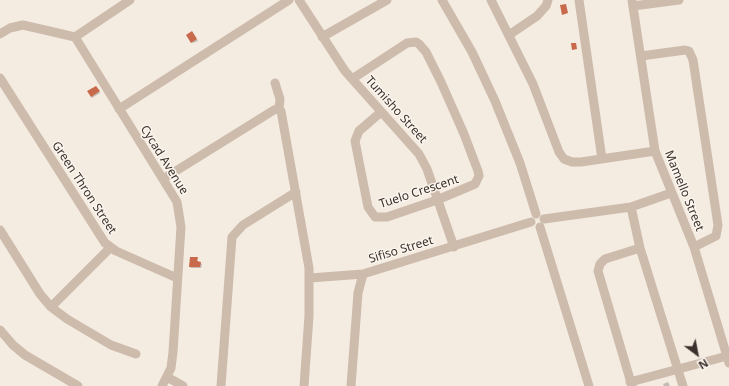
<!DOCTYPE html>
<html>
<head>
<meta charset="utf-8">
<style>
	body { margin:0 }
	#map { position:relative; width:729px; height:386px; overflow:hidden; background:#f4ebe1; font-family:"Noto Sans",sans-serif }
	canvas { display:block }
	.north { position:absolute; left:677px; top:334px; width:40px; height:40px; -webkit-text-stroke:3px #fbf5ee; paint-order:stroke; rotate:148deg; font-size:11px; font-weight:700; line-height:16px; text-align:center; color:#3b302b }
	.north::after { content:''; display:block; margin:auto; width:14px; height:18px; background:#3b302b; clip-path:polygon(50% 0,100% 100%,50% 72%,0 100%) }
</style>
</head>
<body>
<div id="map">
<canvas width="729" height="386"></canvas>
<div class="north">N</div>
</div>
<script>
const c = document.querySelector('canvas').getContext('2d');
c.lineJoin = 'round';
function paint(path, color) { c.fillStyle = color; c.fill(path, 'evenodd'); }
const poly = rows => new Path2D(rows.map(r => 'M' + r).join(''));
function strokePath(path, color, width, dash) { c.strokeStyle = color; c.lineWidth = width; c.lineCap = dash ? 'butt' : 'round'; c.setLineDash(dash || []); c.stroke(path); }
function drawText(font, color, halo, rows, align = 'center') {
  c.font = font + ' "Noto Sans",sans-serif'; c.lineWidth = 3; c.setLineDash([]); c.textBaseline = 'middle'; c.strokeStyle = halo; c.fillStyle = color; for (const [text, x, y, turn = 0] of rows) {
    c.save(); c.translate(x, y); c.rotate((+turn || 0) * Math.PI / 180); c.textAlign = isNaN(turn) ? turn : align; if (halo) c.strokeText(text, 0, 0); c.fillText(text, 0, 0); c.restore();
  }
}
const shadow = poly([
	[193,34,198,41,193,43,192,42],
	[97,88,100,93,92,98,91,97],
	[197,258,198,262,202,264,201,268,191,268,190,267],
	[668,382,670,386,664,386,663,384]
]);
const building = poly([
	[566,4,568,13,562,15,560,5],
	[192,31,197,39,191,43,186,35],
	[571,43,576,43,577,49,572,50],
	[96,86,100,91,91,97,87,91],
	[190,257,198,257,197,261,201,262,200,267,189,267]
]);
const minor = poly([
	[299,0,345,71,419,154,427,169,454,247],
	[442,0,472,52,495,101,520,163,536,214],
	[491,0,533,84,559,152,564,159,572,162,581,162,655,151],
	[579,0,602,159],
	[632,0,655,151,694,247,729,363],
	[633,6,679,0],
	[0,34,10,28,23,25,75,37,177,202,181,227,173,352,171,368,162,386],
	[509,35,537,16,546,6,548,0],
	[75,37,130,0],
	[322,37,387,0],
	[641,56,685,50,689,51,693,60,718,225,716,236,694,247],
	[0,78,105,243,116,251,177,278],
	[352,79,407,43,416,42,419,44,426,52,441,82,464,134,478,171,479,176,475,184,437,200,387,217,375,217,368,207,355,141,359,131,381,112],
	[275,83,280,99,279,109],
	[119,109,289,0],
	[163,179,274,110,277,109,281,111,309,268,309,316,304,386],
	[631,207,640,248,683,386],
	[544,219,631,207,671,193],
	[540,227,589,386],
	[0,230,40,294,51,307,67,319,111,345,136,354],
	[310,278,363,274],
	[51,307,110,248],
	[0,330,13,345,25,355,78,386],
	[167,377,183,386],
	[630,382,727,356],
	[221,386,232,237,243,225,296,192],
	[351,386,358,293,363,274,531,222],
	[632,386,598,271,600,264,605,259,640,248]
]);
const streetNames = [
	["Tumisho Street",396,110,48],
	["Cycad Avenue",164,160,58],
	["Green Thron Street",84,188,57],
	["Mamello Street",684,191,68],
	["Tuelo Crescent",419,192,-18],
	["Sifiso Street",401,250,-17]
];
paint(shadow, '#0003');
paint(building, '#c8694b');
strokePath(minor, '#cdbbac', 9);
drawText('12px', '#3b302b', '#fbf5ee', streetNames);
</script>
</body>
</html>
